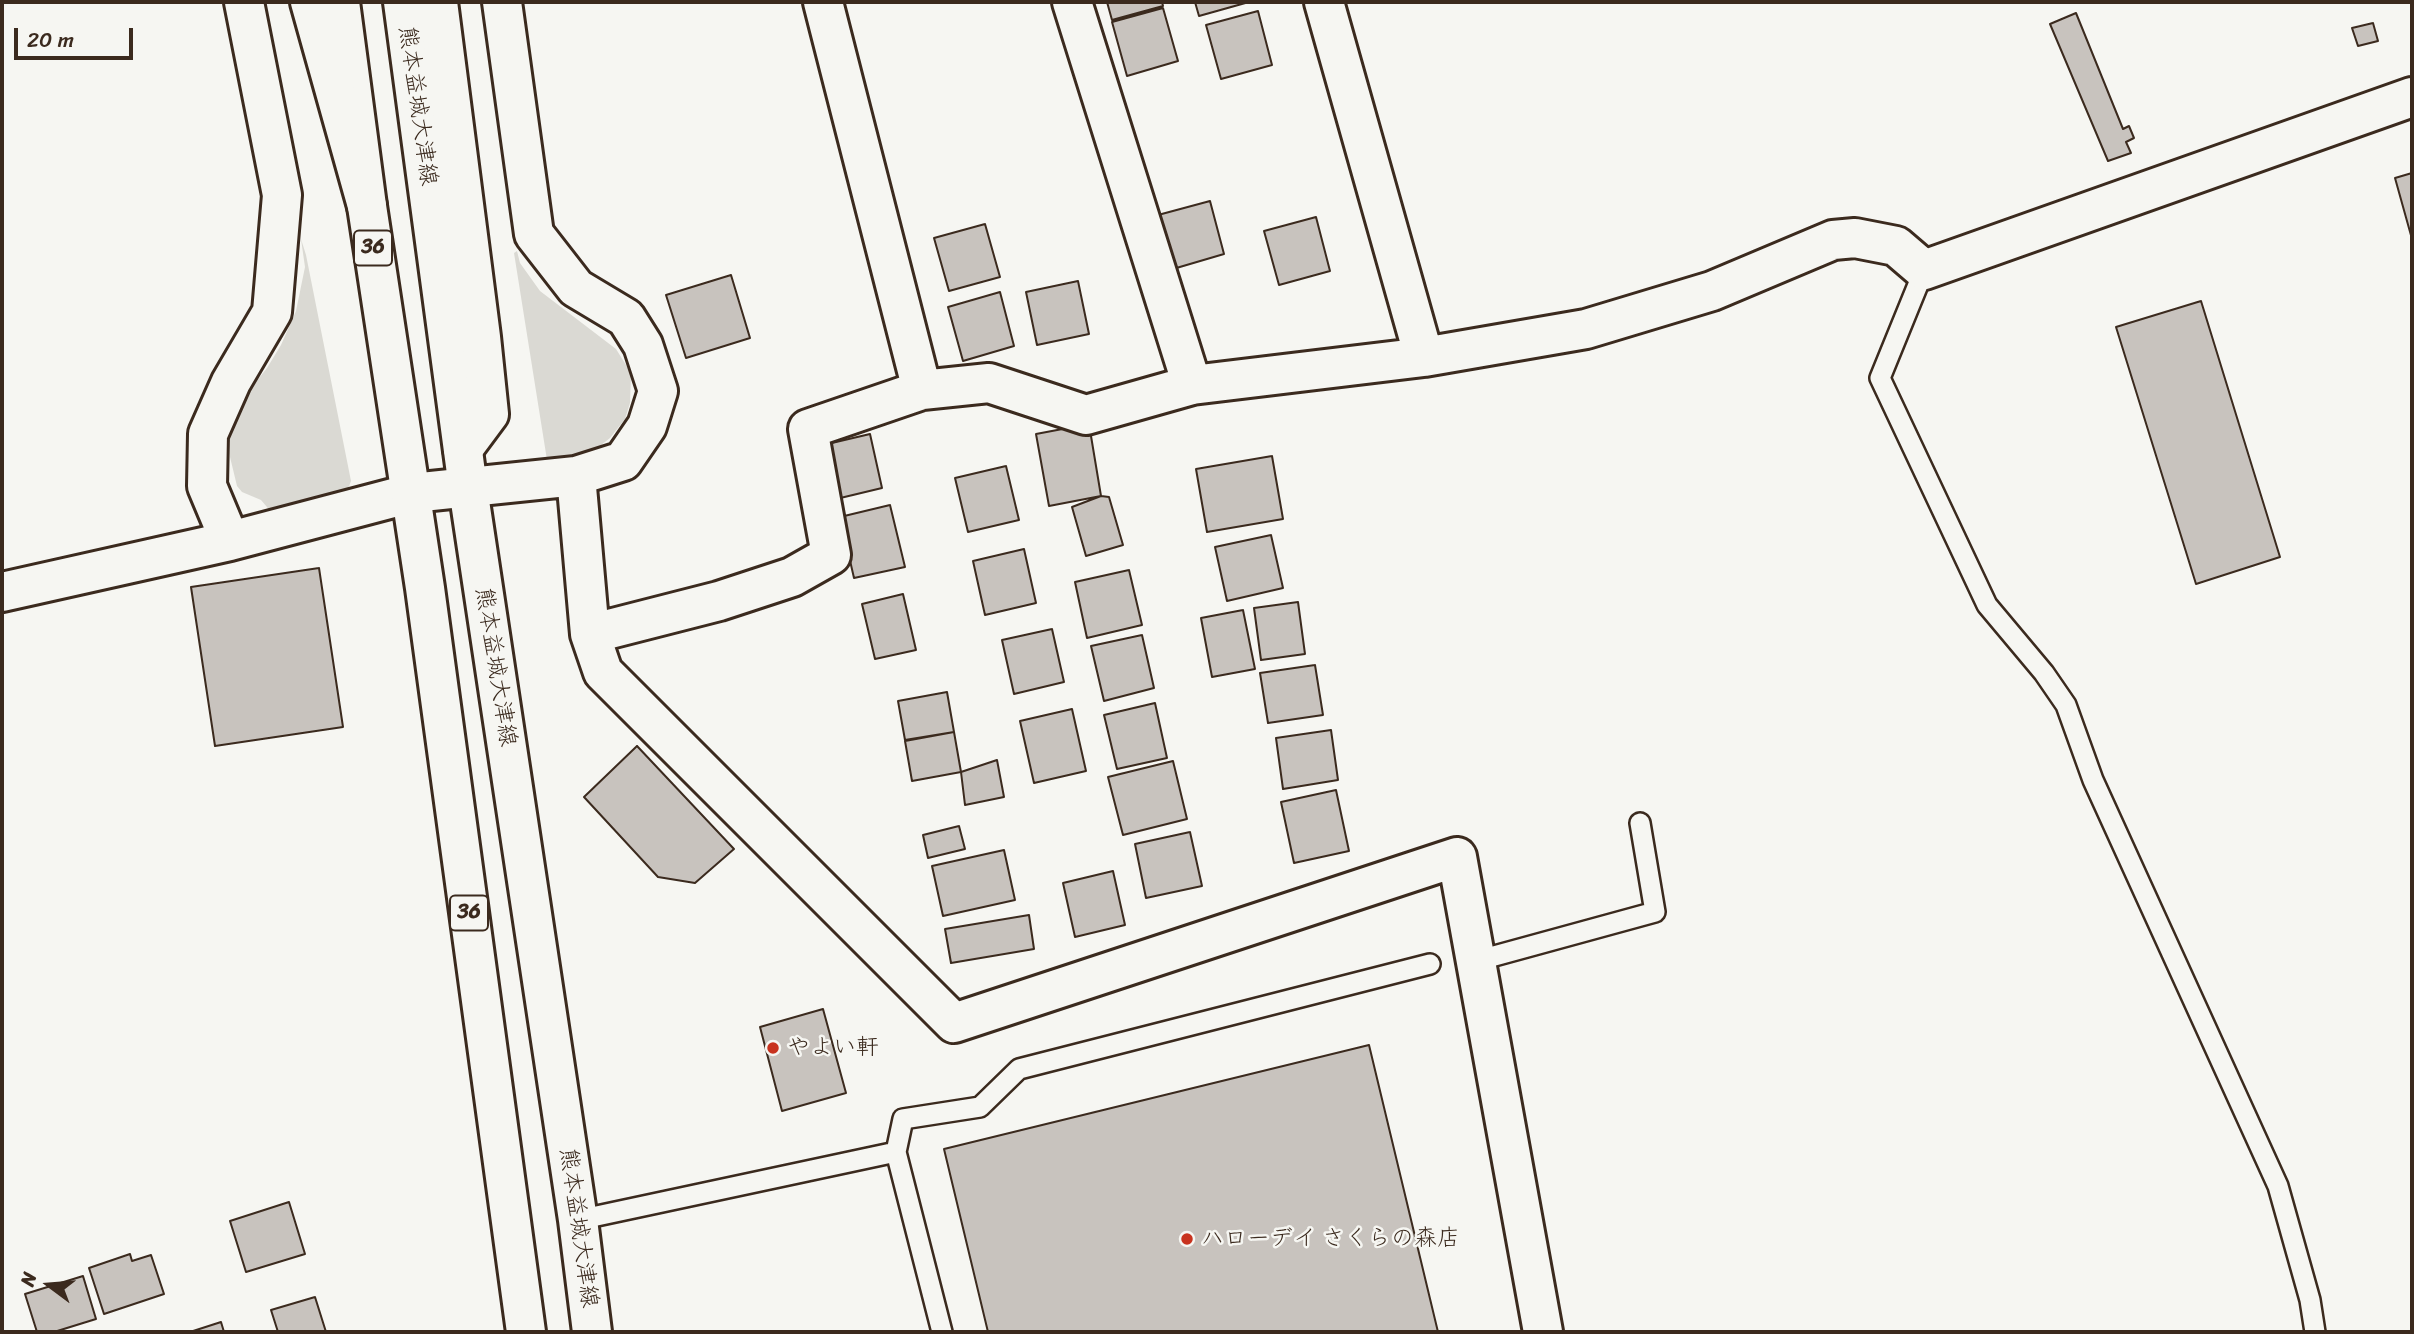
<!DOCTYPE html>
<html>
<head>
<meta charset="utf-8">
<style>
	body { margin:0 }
	#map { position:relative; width:2414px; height:1334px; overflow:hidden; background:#f6f6f2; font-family:Sriracha,sans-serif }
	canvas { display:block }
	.frame { position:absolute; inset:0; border:4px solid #3b2a1e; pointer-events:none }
	.north { position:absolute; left:14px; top:1250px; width:70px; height:70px; -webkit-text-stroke:5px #f6f6f2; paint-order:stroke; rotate:286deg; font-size:19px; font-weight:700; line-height:28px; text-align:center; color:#3b2a1e }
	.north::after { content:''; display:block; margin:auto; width:24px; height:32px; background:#3b2a1e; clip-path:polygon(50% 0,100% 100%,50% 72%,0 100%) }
	.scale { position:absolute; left:14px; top:28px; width:119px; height:32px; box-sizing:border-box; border:4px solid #3b2a1e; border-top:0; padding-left:9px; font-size:21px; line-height:24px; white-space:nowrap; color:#3b2a1e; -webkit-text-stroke:5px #f6f6f2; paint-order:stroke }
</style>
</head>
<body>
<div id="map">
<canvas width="2414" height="1334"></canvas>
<div class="frame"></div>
<div class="north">N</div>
<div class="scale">20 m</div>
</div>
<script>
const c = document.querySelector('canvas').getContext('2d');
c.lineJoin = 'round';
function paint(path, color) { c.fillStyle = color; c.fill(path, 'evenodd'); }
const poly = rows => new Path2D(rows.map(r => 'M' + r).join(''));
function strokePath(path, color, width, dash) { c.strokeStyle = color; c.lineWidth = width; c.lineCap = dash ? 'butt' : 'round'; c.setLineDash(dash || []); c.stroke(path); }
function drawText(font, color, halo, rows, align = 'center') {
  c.font = font + ' Sriracha,"Klee One",sans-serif'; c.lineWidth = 5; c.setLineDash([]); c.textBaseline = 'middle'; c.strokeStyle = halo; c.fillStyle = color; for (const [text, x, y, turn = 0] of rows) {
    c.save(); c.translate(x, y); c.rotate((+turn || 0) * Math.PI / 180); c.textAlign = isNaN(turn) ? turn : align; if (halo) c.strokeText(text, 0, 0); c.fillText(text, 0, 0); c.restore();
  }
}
const green = poly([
	[301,239,306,255,351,481,347,492,272,513,261,500,242,492,237,486,230,457,229,424,239,403,267,368,281,345,296,311,305,267],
	[517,251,520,263,540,291,616,349,631,373,630,403,625,419,610,438,587,456,547,460,514,253]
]);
const building = poly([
	[1107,2,1162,2,1163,6,1112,20,1107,2],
	[1195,2,1249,2,1199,16,1195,2],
	[1163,8,1178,61,1127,76,1112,22,1163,8],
	[1258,11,1272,65,1221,79,1206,25,1258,11],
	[2076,13,2123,129,2129,126,2134,138,2126,142,2131,153,2108,161,2050,24,2076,13],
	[2373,23,2378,41,2358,46,2352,28,2373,23],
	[2412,173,2412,239,2395,178,2412,173],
	[1210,201,1224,254,1173,269,1158,215,1210,201],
	[1316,217,1330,271,1279,285,1264,231,1316,217],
	[985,224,1000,277,949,291,934,238,985,224],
	[731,275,750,338,686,358,666,295,731,275],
	[1078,281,1089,334,1037,345,1026,292,1078,281],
	[1000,292,1014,346,963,361,948,307,1000,292],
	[2201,301,2280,557,2196,584,2116,327,2201,301],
	[1089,424,1101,496,1049,506,1036,434,1089,424],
	[870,434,882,488,832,500,819,446,870,434],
	[1272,456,1283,519,1207,532,1196,469,1272,456],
	[1006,466,1019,520,968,532,955,478,1006,466],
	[1101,496,1109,497,1123,545,1086,556,1072,507,1101,496],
	[890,505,905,567,854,578,840,517,890,505],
	[1271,535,1283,588,1227,601,1215,547,1271,535],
	[1024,549,1036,603,985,615,973,561,1024,549],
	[319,568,343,727,215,746,191,587,319,568],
	[1129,570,1142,625,1087,638,1075,582,1129,570],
	[903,594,916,650,875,659,862,604,903,594],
	[1298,602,1305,654,1261,660,1254,608,1298,602],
	[1243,610,1255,669,1212,677,1201,618,1243,610],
	[1052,629,1064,682,1014,694,1002,640,1052,629],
	[1142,635,1154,688,1104,701,1091,646,1142,635],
	[1315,665,1323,715,1268,723,1260,673,1315,665],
	[947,692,954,732,905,740,898,701,947,692],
	[1155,703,1167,758,1117,769,1104,715,1155,703],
	[1072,709,1086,771,1034,783,1020,721,1072,709],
	[1331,730,1338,780,1283,789,1276,738,1331,730],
	[954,732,961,772,912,781,905,741,954,732],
	[637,746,734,849,695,883,658,877,584,797,637,746],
	[997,760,1004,797,965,805,961,772,997,760],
	[1173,761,1187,819,1123,835,1108,777,1173,761],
	[1336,790,1349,851,1294,863,1281,802,1336,790],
	[959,826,965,849,928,858,923,835,959,826],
	[1190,832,1202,886,1146,898,1135,844,1190,832],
	[1004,850,1015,900,943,916,932,866,1004,850],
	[1113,871,1125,925,1075,937,1063,883,1113,871],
	[1029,915,1034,949,951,963,945,929,1029,915],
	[823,1009,846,1093,782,1111,760,1027,823,1009],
	[1369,1045,1438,1332,988,1332,944,1149,1369,1045],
	[289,1202,305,1254,246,1272,230,1221,289,1202],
	[130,1254,132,1261,151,1255,164,1294,104,1314,89,1268,130,1254],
	[83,1276,96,1319,54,1332,37,1332,25,1294,83,1276],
	[315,1297,326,1332,278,1332,271,1310,315,1297],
	[221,1322,224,1332,190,1332,221,1322]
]);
const lane = poly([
	[1924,270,1880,378,1987,605,2044,673,2066,705,2093,780,2278,1186,2310,1300,2315,1332],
	[1476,961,1655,912,1640,823],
	[896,1152,942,1332],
	[578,1220,896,1152,903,1119,980,1107,1019,1069,1430,964]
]);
const street = poly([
	[502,2,534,234,576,288,626,318,643,345,658,391,647,426,623,461,576,476,590,634,603,672,954,1023,1457,857,1543,1332],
	[823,2,922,390],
	[1072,2,1192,385],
	[1324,2,1424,357],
	[230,541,207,486,208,434,231,382,272,312,282,195,244,2],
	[2,592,230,541,412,493,576,476],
	[590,634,719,601,792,577,831,555,808,429,922,390,989,383,1086,415,1192,385,1424,357,1586,329,1712,291,1833,240,1855,238,1896,246,1924,270,2412,97]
]);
const primary = poly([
	[340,2,367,206,425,588,526,1332],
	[403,2,468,488,578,1220,592,1332]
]);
const highway = poly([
	[310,2,367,206],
	[438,2,481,337,489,414,463,449]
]);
const markers = [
	[773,1048,7,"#c8321e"],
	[1187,1239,7,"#c8321e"]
];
const shields = [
	[373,248,38],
	[469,913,38]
];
const shieldNames = [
	["36",373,248],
	["36",469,913]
];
const streetNames = [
	["熊本益城大津線",417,106,82],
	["熊本益城大津線",495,667,81],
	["熊本益城大津線",578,1228,82]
];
const poiNames = [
	["やよい軒",787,1048],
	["ハローデイ さくらの森店",1201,1239]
];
paint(green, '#dad9d3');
paint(building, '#c8c3be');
strokePath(building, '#3b2a1e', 2);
strokePath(lane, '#3b2a1e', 24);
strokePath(street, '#3b2a1e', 44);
strokePath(primary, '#3b2a1e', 44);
strokePath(highway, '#3b2a1e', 44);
strokePath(lane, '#f6f6f2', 19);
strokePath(street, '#f6f6f2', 38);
strokePath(primary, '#f6f6f2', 38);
strokePath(highway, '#f6f6f2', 38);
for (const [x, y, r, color] of markers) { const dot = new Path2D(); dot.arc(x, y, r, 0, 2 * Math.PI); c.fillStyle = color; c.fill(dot); strokePath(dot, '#f6f6f2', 2.5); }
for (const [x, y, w] of shields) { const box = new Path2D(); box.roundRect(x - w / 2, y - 17.5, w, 35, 5); c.fillStyle = '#f6f6f2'; c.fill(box); strokePath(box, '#3b2a1e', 2); }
drawText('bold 21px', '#3b2a1e', null, shieldNames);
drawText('23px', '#3b2a1e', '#f6f6f2', streetNames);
drawText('23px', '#3b2a1e', '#f6f6f2', poiNames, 'left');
</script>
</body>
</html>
